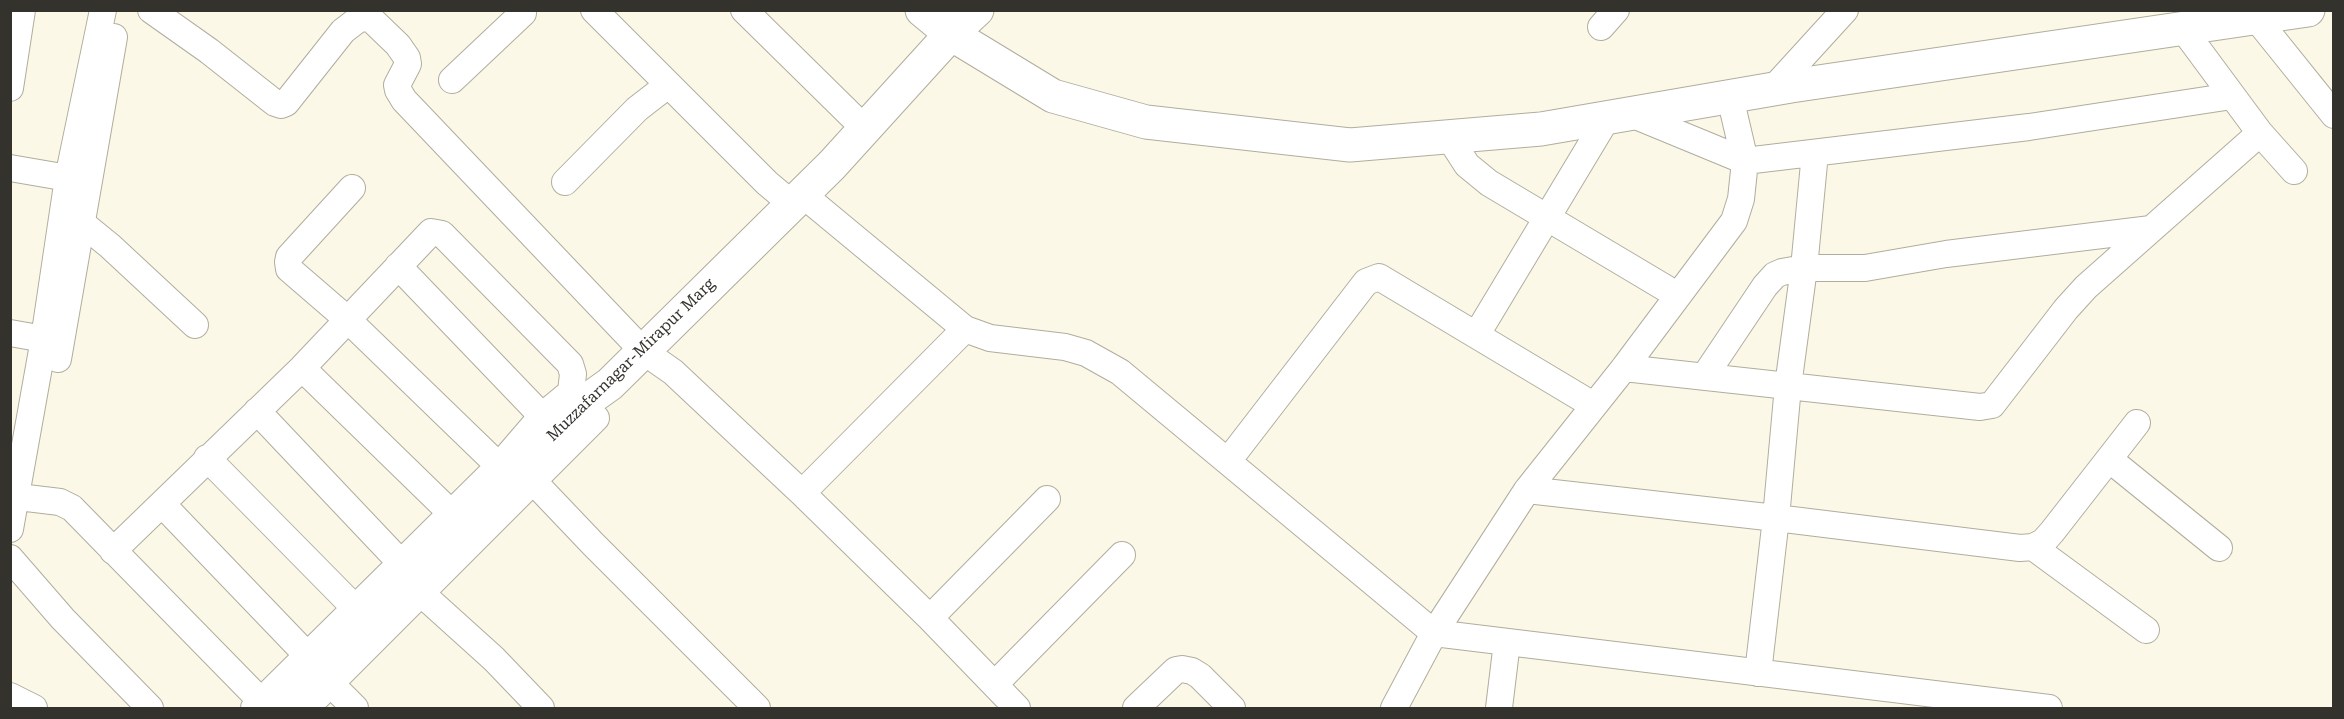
<!DOCTYPE html>
<html>
<head>
<meta charset="utf-8">
<style>
	body { margin:0 }
	#map { position:relative; width:2344px; height:719px; overflow:hidden; background:#fbf8e8; font-family:"Roboto Serif",serif }
	canvas { display:block }
	.frame { position:absolute; inset:0; border:12px solid #33322c; pointer-events:none }
</style>
</head>
<body>
<div id="map">
<canvas width="2344" height="719"></canvas>
<div class="frame"></div>
</div>
<script>
const c = document.querySelector('canvas').getContext('2d');
c.lineJoin = 'round';
const poly = rows => new Path2D(rows.map(r => 'M' + r).join(''));
function strokePath(path, color, width, dash) { c.strokeStyle = color; c.lineWidth = width; c.lineCap = dash ? 'butt' : 'round'; c.setLineDash(dash || []); c.stroke(path); }
function drawText(font, color, halo, rows, align = 'center') {
  c.font = font + ' "Roboto Serif",serif'; c.lineWidth = 5; c.setLineDash([]); c.textBaseline = 'middle'; c.strokeStyle = halo; c.fillStyle = color; for (const [text, x, y, turn = 0] of rows) {
    c.save(); c.translate(x, y); c.rotate((+turn || 0) * Math.PI / 180); c.textAlign = isNaN(turn) ? turn : align; if (halo) c.strokeText(text, 0, 0); c.fillText(text, 0, 0); c.restore();
  }
}
const minor = poly([
	[151,10,209,51,275,103,281,105,286,103,343,31,360,18,371,19,398,45,407,58,408,64,397,85,398,90,404,100,643,351,673,372,802,493,930,618,1017,708],
	[594,10,767,183,792,204],
	[744,10,865,129],
	[2256,18,2334,115],
	[1601,27,1616,10],
	[452,80,523,13],
	[10,88,22,10],
	[1772,90,1845,10],
	[1631,114,1745,161,2029,127,2232,96],
	[2260,133,2294,171],
	[1449,137,1467,165,1489,183,1677,295],
	[10,168,68,178],
	[565,182,637,109,668,85],
	[352,188,289,257,288,262,289,269,347,319,499,466],
	[802,194,965,329,990,338,1065,347,1086,353,1120,372,1434,633,2049,708],
	[83,224,110,246,195,325],
	[398,266,542,416],
	[10,333,44,339],
	[1477,334,1607,118],
	[58,359,114,37],
	[302,368,451,513],
	[1624,368,1980,407,1992,405,2066,309,2086,287,2260,133,2183,29],
	[1704,377,1765,286,1775,275,1782,272,1804,268,1865,268,1946,254,2151,229],
	[257,411,401,563],
	[207,458,355,608],
	[2109,459,2219,548],
	[1228,461,1366,282,1379,277,1593,405],
	[533,481,593,544,757,708],
	[1527,490,1776,518,2020,548,2033,547,2043,542,2052,532,2137,423],
	[802,493,965,329],
	[10,496,60,502,72,508,261,701],
	[162,504,307,655],
	[10,529,44,339,68,178,103,10],
	[2033,547,2146,630],
	[113,551,302,368,431,232,442,234,570,364,573,374,571,392],
	[10,558,63,619,150,708],
	[422,594,494,659,541,708],
	[930,618,1047,499],
	[1758,673,1776,518,1788,386,1804,268,1815,153],
	[331,684,355,708],
	[995,684,1122,555],
	[10,696,34,708],
	[254,708,499,466,542,416,571,392,596,418,306,708],
	[1136,708,1176,670,1182,669,1192,671,1200,676,1232,708],
	[1394,708,1434,633,1527,490,1624,368,1734,221,1741,199,1745,161,1730,97],
	[1499,708,1507,642]
]);
const major = poly([
	[922,10,951,34,1053,96,1146,122,1350,145,1541,129,1791,86,2308,10],
	[283,708,582,404,610,384,832,165,951,34,977,10]
]);
const streetNames = [
	["Muzzafarnagar-Mirapur Marg",631,360,-44]
];
strokePath(minor, '#b1ad9e', 28);
strokePath(major, '#b1ad9e', 35);
strokePath(minor, '#fff', 26);
strokePath(major, '#fff', 33);
drawText('16px', '#33322c', '#fff', streetNames);
</script>
</body>
</html>
